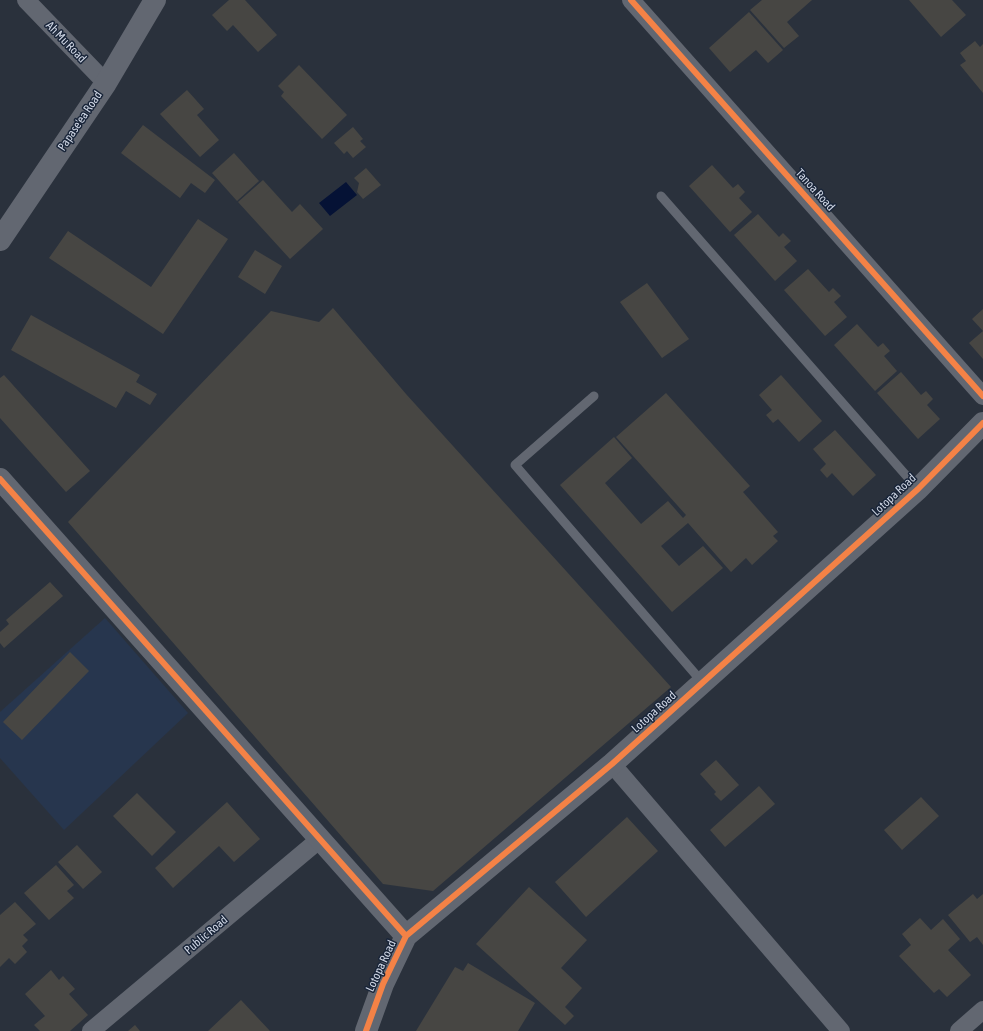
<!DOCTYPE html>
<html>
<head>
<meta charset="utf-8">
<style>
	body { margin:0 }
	canvas { display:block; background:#2a313c }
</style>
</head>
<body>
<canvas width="983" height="1031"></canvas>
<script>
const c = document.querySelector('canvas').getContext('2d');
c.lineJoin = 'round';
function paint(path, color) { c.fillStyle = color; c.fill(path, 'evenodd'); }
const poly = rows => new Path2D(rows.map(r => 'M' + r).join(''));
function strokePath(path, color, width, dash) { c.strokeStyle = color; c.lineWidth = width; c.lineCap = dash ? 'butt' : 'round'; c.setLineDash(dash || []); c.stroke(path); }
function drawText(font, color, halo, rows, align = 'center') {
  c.font = font + ' "Asap Condensed",sans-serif'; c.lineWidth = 3; c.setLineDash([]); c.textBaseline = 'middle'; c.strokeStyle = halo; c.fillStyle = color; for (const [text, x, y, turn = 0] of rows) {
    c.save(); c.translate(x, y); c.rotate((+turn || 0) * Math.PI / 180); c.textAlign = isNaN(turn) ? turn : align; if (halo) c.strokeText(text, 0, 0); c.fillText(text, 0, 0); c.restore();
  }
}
const built = poly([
	[105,618,188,713,64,830,0,758,0,712]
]);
const water = poly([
	[346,182,357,195,330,216,319,203]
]);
const building = poly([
	[229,0,245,0,277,35,258,52,233,25,227,31,212,15],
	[762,0,812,0,787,22,799,36,784,48,750,10],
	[909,0,952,0,966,15,941,37],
	[749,12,783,50,768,63,756,50,730,72,709,48],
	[975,41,980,47,983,44,983,93,960,65,966,61,960,53],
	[299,65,347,115,322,139,281,96,284,92,278,86],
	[187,90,204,109,197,115,219,140,200,157,160,114],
	[143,125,215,180,205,193,191,183,180,198,121,153],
	[353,127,363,139,360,141,366,147,353,158,347,151,344,154,334,143],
	[234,153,259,181,237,201,212,173],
	[712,165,733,188,738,184,745,192,739,198,752,212,730,232,689,186],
	[366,168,381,185,363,199,357,192,359,183,354,178],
	[263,180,292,212,300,204,323,229,290,259,238,202],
	[758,214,779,237,783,233,791,241,784,247,797,261,775,281,734,235],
	[198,219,228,239,163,334,49,258,68,231,151,287],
	[255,250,282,266,265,294,238,277],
	[808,269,829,292,833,288,841,296,834,302,847,317,825,336,784,290],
	[647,283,689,339,662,358,620,302],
	[333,308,406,394,671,687,433,891,383,884,68,522,271,311,319,322],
	[983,309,983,359,969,343,983,331,972,319],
	[31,315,140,375,136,382,157,394,150,405,126,391,116,408,11,350],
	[857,324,878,347,883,343,890,351,884,356,897,371,875,391,834,345],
	[901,372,921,395,926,391,933,399,927,405,940,419,918,439,877,393],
	[4,375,90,471,66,492,0,418,0,378],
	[781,375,822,421,799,442,778,419,773,423,766,415,772,410,759,395],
	[666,393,750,486,743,492,778,532,773,536,778,541,752,565,746,558,731,572,688,523,661,546,679,566,703,546,723,568,672,612,560,485,614,437,632,458,605,483,641,524,668,501,683,518,686,515,616,437],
	[835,430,876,475,853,496,832,473,827,478,820,470,826,464,813,449],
	[50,582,63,596,4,648,0,643,0,632,9,624,6,620],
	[70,652,89,671,22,740,3,722],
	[716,760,739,785,721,801,714,794,716,792,700,774],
	[759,786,775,804,725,847,710,830],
	[137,793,176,832,152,856,113,816],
	[921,797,939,816,902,850,884,830],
	[227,802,260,839,234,862,219,846,173,888,155,868],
	[627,817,658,851,586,917,555,882],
	[77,845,102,872,83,889,58,862],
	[56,865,74,885,67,891,74,898,49,920,24,893],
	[529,887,587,940,561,968,582,988,565,1007,574,1016,565,1025,476,944],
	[973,894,977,899,983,894,983,945,977,937,970,942,948,915],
	[15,902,36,924,23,935,28,940,22,946,27,952,15,964,9,958,0,967,0,915],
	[920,918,931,930,943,919,960,939,948,950,971,975,947,997,939,989,934,993,899,956,911,945,902,934],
	[468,963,535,1003,518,1031,416,1031,455,967,463,971],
	[51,970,59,980,63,976,75,989,69,994,88,1015,70,1031,40,1031,34,1025,45,1016,25,994],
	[241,1000,270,1031,208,1031],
	[135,1025,140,1031,128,1031]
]);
const lane = poly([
	[661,196,918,489],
	[594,396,515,465,703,683]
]);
const street = poly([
	[26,0,106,83],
	[631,0,983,396],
	[612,764,841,1031],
	[91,1031,320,839],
	[959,1031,983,1010]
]);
const secondary = poly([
	[0,240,106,83,155,0],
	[0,479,406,936],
	[366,1031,383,984,406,936,612,764,918,489,983,423]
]);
const cycleway = poly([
	[631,0,983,396],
	[0,479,406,936],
	[366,1031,383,984,406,936,612,764,918,489,983,423]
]);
const streetNames = [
	["Ah Mu Road",66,42,46],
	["Papase'ea Road",80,121,-56],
	["Tanoa Road",815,190,48],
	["Lotopa Road",894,495,-43],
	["Lotopa Road",654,712,-42],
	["Public Road",206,935,-40],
	["Lotopa Road",381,966,-65]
];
paint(built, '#27364e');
paint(water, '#051235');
paint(building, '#474643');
strokePath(lane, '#626771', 9);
strokePath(street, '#626771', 18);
strokePath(secondary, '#626771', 22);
strokePath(cycleway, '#f48246', 6);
drawText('12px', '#d0d7e5', '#192539', streetNames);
</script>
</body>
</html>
